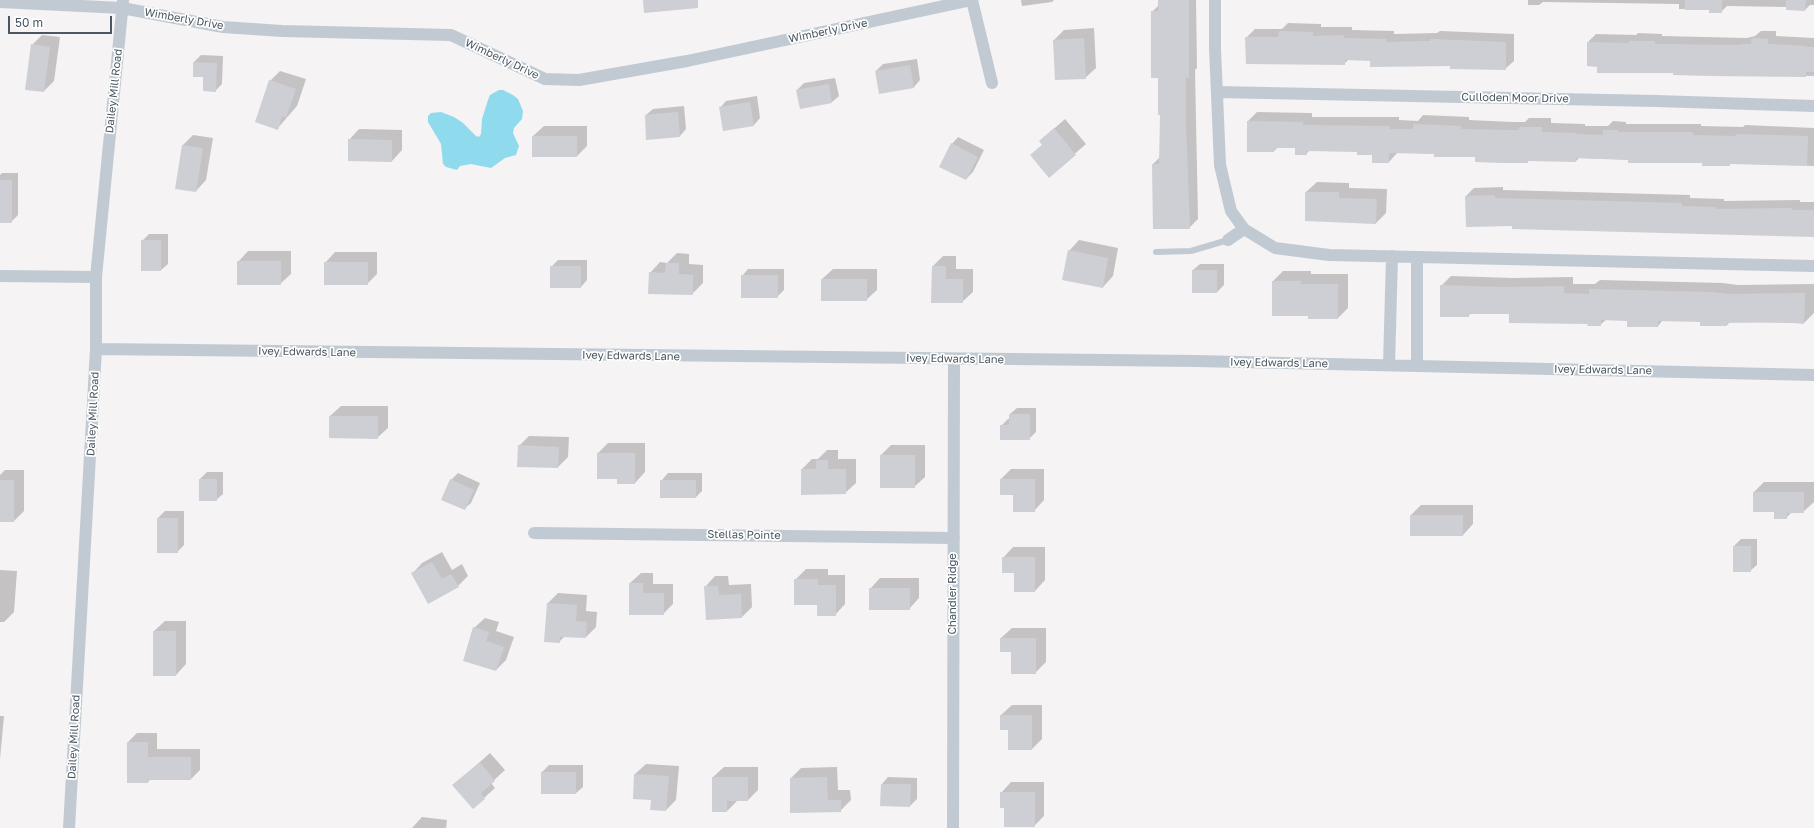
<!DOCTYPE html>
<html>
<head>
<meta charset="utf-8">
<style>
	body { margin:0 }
	#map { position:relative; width:1814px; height:828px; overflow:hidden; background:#f5f3f3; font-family:"Golos Text",sans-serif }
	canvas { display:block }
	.scale { position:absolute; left:8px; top:16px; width:104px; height:18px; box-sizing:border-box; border:2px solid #4a5661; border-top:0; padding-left:5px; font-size:12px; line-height:14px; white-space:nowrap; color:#4a5661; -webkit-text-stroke:3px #fff; paint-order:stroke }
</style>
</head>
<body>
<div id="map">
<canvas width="1814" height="828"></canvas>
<div class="scale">50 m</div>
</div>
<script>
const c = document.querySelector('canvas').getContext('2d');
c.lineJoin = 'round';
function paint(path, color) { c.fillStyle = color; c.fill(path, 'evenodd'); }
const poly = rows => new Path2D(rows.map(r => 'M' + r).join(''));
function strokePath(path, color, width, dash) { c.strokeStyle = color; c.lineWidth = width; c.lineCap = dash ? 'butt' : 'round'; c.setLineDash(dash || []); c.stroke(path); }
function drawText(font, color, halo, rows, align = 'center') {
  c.font = font + ' "Golos Text",sans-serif'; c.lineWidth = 3.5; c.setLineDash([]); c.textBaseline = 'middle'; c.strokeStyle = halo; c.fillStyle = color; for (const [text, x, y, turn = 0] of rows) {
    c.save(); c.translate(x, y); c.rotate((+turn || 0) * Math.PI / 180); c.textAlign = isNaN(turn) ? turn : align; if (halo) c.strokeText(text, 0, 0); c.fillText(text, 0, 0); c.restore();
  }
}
const water = poly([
	[499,90,503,90,513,95,518,99,523,111,522,119,514,128,513,133,519,146,516,155,505,158,491,168,471,164,460,166,457,170,446,167,443,164,441,144,428,122,428,116,431,113,441,112,454,117,463,123,476,136,479,137,481,134,482,119,488,100,490,95]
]);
const shadow = poly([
	[1021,0,1054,0,1052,2,1022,6],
	[1159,0,1196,0,1197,68,1195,70,1198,219,1189,228,1153,164,1160,157,1161,114,1152,12,1159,5],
	[1527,0,1814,0,1814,5,1810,5,1805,10,1787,7,1727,6,1721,12,1710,9,1679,9,1679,4,1543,2,1539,5,1528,5,1528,0],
	[1288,23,1321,24,1321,27,1352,27,1352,30,1394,31,1394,34,1437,33,1440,31,1514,34,1514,61,1505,69,1349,59,1344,64,1246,38,1255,29,1282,29],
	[1094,28,1096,68,1085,78,1054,40,1064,30],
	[1761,31,1776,31,1776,36,1814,38,1814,76,1674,72,1598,66,1588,42,1596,34,1636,35,1638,33,1662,34,1662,36,1747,38,1755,36],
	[42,35,60,37,54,81,44,91,32,45],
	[201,55,223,56,222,84,215,91,194,62],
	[917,59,920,80,914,87,876,71,883,64],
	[280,71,306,79,297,106,277,129,270,81],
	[835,78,839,96,832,102,797,90,804,83],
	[757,96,760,118,754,125,720,108,726,101],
	[684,106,686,129,680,136,646,115,653,109],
	[1257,112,1312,113,1312,117,1399,117,1399,120,1418,121,1423,115,1469,117,1469,120,1513,122,1525,122,1529,118,1551,118,1551,123,1585,124,1585,126,1608,126,1613,121,1626,122,1626,124,1701,124,1701,126,1743,127,1745,125,1814,128,1814,166,1732,163,1729,165,1703,162,1579,158,1576,161,1476,161,1476,156,1398,152,1389,162,1373,154,1358,151,1310,150,1306,154,1296,147,1278,147,1274,151,1248,121],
	[1065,119,1086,144,1049,176,1031,155,1043,144,1040,141],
	[544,126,587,126,587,146,577,156,533,156,533,136],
	[359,129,402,130,402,150,392,161,349,140],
	[193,135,213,138,206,180,196,191,182,146],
	[958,137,984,150,973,172,966,179,952,144],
	[2,173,18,173,18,215,11,222,0,222,0,175],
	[1317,182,1349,183,1349,188,1387,189,1386,213,1376,223,1306,192],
	[1503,187,1503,190,1690,195,1690,198,1724,199,1724,201,1800,200,1800,202,1814,202,1814,236,1513,225,1466,196,1474,188],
	[149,234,168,234,168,264,161,270,142,270,142,241],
	[1079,240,1118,248,1113,276,1103,287,1069,251],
	[248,251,291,251,291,274,280,284,238,262],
	[335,252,377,252,377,274,367,284,325,263],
	[677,253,689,254,689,264,703,265,703,283,692,294,650,273,660,262,667,263],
	[943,256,956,256,956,269,973,269,973,292,962,302,933,266],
	[558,260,587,260,587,280,581,287,551,267],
	[1200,264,1224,264,1224,285,1217,292,1193,292,1193,270],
	[748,269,784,269,784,290,777,297,742,276],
	[833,269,877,269,877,290,866,300,822,279],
	[1283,271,1311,271,1311,274,1348,274,1348,308,1338,318,1309,315,1273,281],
	[1451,276,1512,278,1573,277,1573,284,1595,284,1600,280,1723,283,1738,285,1814,284,1814,313,1804,323,1730,322,1727,325,1701,321,1663,320,1658,326,1628,320,1607,319,1600,325,1510,313,1472,313,1468,316,1441,286],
	[341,406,388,406,388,428,377,438,330,437,330,416],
	[1017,408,1036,408,1036,432,1029,439,1001,426,1008,419,1010,419,1010,414],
	[529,436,569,437,568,457,558,467,519,446],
	[608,443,645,443,645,472,635,483,618,478,598,453],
	[891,445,925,445,925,477,914,487,881,455],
	[827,450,838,450,838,459,856,459,856,483,845,493,802,469,812,459,818,459],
	[1011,469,1044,469,1044,500,1034,511,1014,494,1001,479],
	[5,470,24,470,24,511,14,521,0,521,0,475],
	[207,472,223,472,223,494,216,500,200,479],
	[458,473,480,483,471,503,464,509,451,480],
	[668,473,702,473,702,491,696,497,662,480],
	[1764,482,1814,482,1814,502,1803,512,1792,512,1786,518,1775,511,1754,492],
	[1421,505,1473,505,1473,524,1463,535,1411,515],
	[165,511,184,511,184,545,177,552,158,518],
	[1741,539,1757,539,1757,565,1750,571,1734,546],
	[1013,547,1045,547,1045,580,1035,591,1015,591,1015,572,1003,558],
	[442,552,452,570,462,564,468,576,458,586,412,574,422,563],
	[806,569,828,569,828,575,845,575,845,604,835,615,818,604,795,580],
	[0,570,17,571,14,612,4,622,0,622],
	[641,573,653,573,653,584,673,584,673,604,663,614,630,583],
	[715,576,728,576,729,585,751,584,752,607,742,617,705,587],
	[880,578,919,578,919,598,909,609,870,589],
	[558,593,587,595,586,611,597,612,596,627,586,637,565,636,559,642,548,603],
	[485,618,499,622,496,631,514,637,506,660,496,670,474,628],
	[165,621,186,621,186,664,176,675,154,631],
	[1012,628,1046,628,1046,662,1035,673,1012,651,1001,651,1001,638],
	[1012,705,1042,705,1042,739,1032,749,1009,729,1001,715],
	[0,716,4,716,0,759],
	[137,733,157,733,157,749,200,749,200,770,191,779,151,779,148,782,128,742],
	[490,753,505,770,491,783,495,788,473,808,454,785],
	[646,764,679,766,676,800,666,810,652,799,635,774],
	[549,765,583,765,583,787,576,793,542,772],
	[724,767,758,767,758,790,748,800,738,800,727,811,713,777],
	[837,767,838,790,850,790,851,800,840,811,791,778,801,768],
	[888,777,917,778,917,799,910,806,881,805,882,784],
	[1011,782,1044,782,1044,816,1034,826,1005,807,1001,793],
	[422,817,447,820,446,828,412,828]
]);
const building = poly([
	[643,0,698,0,698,8,644,13],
	[1158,0,1189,0,1189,78,1186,78,1186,124,1190,229,1153,229,1152,164,1159,164,1160,115,1158,115,1158,78,1151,78,1151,11,1158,11],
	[1685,0,1722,0,1722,13,1709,13,1709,10,1685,10],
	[1786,0,1806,0,1805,11,1786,10],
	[1279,31,1313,32,1313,36,1344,35,1344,38,1386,39,1386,42,1430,41,1430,39,1506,42,1506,70,1450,69,1450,66,1370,67,1370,61,1345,60,1345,65,1246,64,1245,37,1278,37],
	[1084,38,1086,79,1055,80,1053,40],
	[1752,38,1768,39,1768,44,1807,46,1807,47,1814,47,1814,72,1806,72,1806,77,1711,76,1673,75,1673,73,1597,73,1597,67,1587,66,1587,42,1629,43,1629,41,1655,41,1655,44,1739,45,1739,44,1751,44],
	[31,44,50,47,44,92,25,90],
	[193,62,217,63,216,92,203,91,203,77,193,77],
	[910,65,914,88,879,94,875,71],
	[269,80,296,89,286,118,282,116,278,130,255,122],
	[829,84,832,103,800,109,796,90],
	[750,102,754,126,723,131,719,107],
	[678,112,680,137,646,140,645,115],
	[1247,121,1303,122,1303,125,1390,126,1390,129,1413,129,1413,124,1461,126,1461,129,1503,130,1519,130,1519,127,1542,127,1542,132,1577,133,1577,134,1603,135,1603,130,1618,130,1618,132,1693,132,1693,135,1735,136,1736,134,1808,136,1807,166,1730,164,1730,166,1702,166,1702,163,1628,163,1628,160,1576,158,1576,162,1528,161,1528,163,1502,163,1475,162,1475,157,1434,157,1434,154,1389,153,1389,163,1372,163,1372,155,1357,155,1357,152,1307,151,1307,155,1295,155,1295,148,1274,148,1274,152,1247,152],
	[1054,128,1076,155,1049,178,1030,155,1042,145,1039,141],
	[532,136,577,136,577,157,532,157],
	[348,139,392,140,392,162,348,161],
	[951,143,978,157,966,180,939,167],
	[182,145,203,148,196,192,175,189],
	[0,180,12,180,12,223,0,223],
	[1305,192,1339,192,1339,198,1377,199,1376,224,1305,221],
	[1495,195,1495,198,1682,203,1682,206,1716,207,1716,209,1792,208,1792,210,1814,210,1814,237,1512,229,1512,226,1466,227,1465,196],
	[141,240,161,240,161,271,141,271],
	[1068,250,1108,258,1103,288,1062,280],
	[237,261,281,261,281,285,237,285],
	[324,262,368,262,368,285,324,285],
	[666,263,679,263,679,274,693,275,693,295,648,294,649,272,665,273],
	[550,266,581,266,581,288,550,288],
	[932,266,946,266,946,279,963,279,963,303,931,303],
	[1192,270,1217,270,1217,293,1192,293],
	[741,275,778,275,778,298,741,298],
	[821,279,867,279,867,301,821,301],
	[1272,281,1301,281,1301,284,1338,284,1338,319,1308,319,1308,316,1272,316],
	[1440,285,1502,287,1564,286,1564,293,1589,294,1589,289,1713,292,1728,294,1805,293,1804,324,1780,322,1727,323,1727,326,1700,326,1700,322,1658,321,1658,327,1627,327,1627,321,1601,320,1601,326,1587,326,1588,324,1509,323,1509,314,1469,314,1469,317,1440,317],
	[1009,414,1030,414,1030,440,1000,440,1000,425,1009,425],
	[329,416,378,416,378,439,329,438],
	[518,445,559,447,558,468,517,467],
	[597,453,635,453,635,484,617,484,617,479,597,479],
	[880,455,915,455,915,488,880,488],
	[816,460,828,460,828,469,846,469,846,494,801,495,801,469,816,469],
	[199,479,217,479,217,501,199,501],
	[450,479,474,490,465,510,441,500],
	[1000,479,1035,479,1035,512,1013,512,1013,495,1000,495],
	[0,480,14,480,14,522,0,522],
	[660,480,696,480,696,498,660,498],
	[1753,492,1804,492,1804,513,1787,513,1787,519,1774,519,1774,512,1753,512],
	[1410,515,1463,515,1463,536,1410,536],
	[157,518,178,518,178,553,157,553],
	[1733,546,1751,546,1751,572,1733,572],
	[1002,557,1035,557,1035,592,1014,592,1014,573,1002,573],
	[432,562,442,579,451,574,459,587,428,604,411,573],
	[794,579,818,579,818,585,836,585,836,616,817,616,817,605,794,605],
	[629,583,643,583,643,593,664,593,664,615,629,615],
	[704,586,718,586,719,595,741,594,742,618,706,620],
	[869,588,910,588,910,610,869,610],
	[547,603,577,605,576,621,587,622,586,638,560,637,560,643,544,642],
	[473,627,489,632,486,641,504,647,496,671,463,661],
	[153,631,176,631,176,676,153,676],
	[1000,638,1036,638,1036,674,1011,674,1011,652,1000,652],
	[1000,715,1032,715,1032,750,1008,750,1008,730,1000,730],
	[127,742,148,742,148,757,191,757,191,780,148,780,148,783,127,783],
	[480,762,495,781,481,793,485,799,473,809,452,785],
	[541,772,576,772,576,794,541,794],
	[634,774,669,776,666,811,650,810,651,800,633,799],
	[712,777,748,777,748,801,727,801,727,812,712,812],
	[827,777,828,800,841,800,841,812,790,813,790,778],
	[881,784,911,784,910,807,880,806],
	[1000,792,1035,792,1035,827,1004,827,1004,808,1000,808]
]);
const service = poly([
	[1156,252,1191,251,1228,240]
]);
const minor = poly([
	[972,0,992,83],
	[1215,0,1215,48,1220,165,1231,211,1244,229,1275,248,1329,255,1814,266],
	[0,2,122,8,223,27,282,31,451,35,545,79,579,80,687,61,972,0],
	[1217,92,1656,101,1814,106],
	[1228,240,1244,229],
	[0,276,96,277],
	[96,349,1196,361,1814,375],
	[1389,365,1392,256],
	[1417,366,1417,257],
	[534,533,954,538],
	[69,828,96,349,96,277,123,1],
	[953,828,954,359]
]);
const streetNames = [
	["Wimberly Drive",184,19,10],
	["Wimberly Drive",828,31,-12],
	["Wimberly Drive",502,59,25],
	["Dailey Mill Road",114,91,-84],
	["Culloden Moor Drive",1515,98,1],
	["Ivey Edwards Lane",307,352,1],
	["Ivey Edwards Lane",631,356,1],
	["Ivey Edwards Lane",955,359,1],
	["Ivey Edwards Lane",1279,363,1],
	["Ivey Edwards Lane",1603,370,1],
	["Dailey Mill Road",93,414,-87],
	["Stellas Pointe",744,535,1],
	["Chandler Ridge",953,594,-90],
	["Dailey Mill Road",74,737,-87]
];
paint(water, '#90daee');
paint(shadow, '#0003');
paint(building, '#cdcfd5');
strokePath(service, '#c1cad2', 6);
strokePath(minor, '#c1cad2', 12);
drawText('11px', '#4a5661', '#fff', streetNames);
</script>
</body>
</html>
